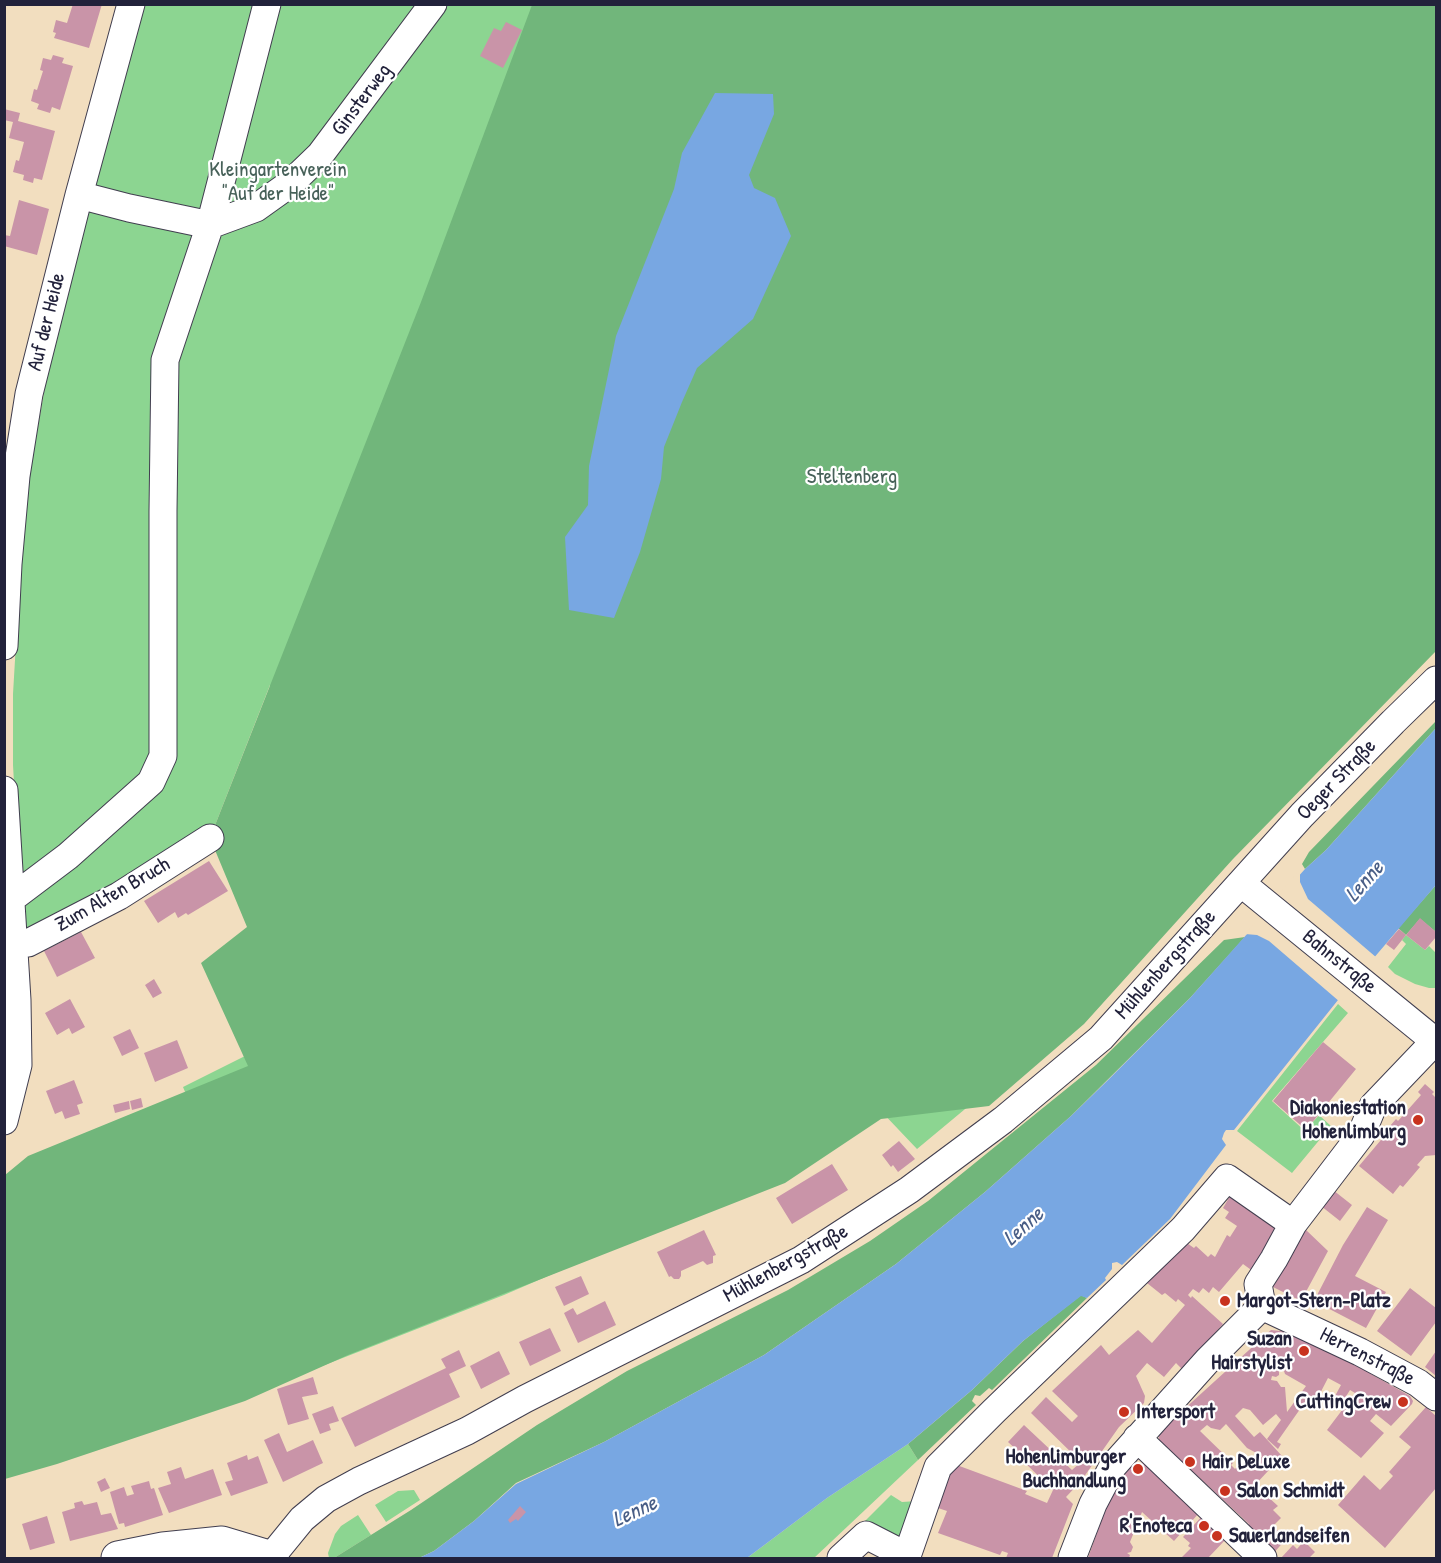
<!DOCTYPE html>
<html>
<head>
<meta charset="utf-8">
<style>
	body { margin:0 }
	#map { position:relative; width:1441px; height:1563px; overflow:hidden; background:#f2debf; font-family:"Patrick Hand",sans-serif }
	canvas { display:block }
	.frame { position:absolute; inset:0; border:6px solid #22223b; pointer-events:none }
</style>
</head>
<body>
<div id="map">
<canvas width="1441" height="1563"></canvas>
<div class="frame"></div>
</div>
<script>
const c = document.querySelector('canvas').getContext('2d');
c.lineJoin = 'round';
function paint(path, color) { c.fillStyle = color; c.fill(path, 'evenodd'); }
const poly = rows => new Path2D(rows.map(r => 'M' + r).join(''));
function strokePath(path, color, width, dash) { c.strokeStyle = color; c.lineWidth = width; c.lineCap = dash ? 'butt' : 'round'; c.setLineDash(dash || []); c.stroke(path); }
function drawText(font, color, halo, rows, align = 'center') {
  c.font = font + ' "Patrick Hand",sans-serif'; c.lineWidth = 4.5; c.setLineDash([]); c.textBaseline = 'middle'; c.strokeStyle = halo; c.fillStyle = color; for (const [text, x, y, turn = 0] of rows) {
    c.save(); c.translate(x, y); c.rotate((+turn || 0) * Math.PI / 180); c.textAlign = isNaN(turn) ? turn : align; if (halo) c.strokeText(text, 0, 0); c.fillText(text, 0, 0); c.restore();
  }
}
const green = poly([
	[145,5,1436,5,1018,1065,917,1149,879,1109,793,1170,504,1295,253,1393,188,1099,183,1087,261,1048,270,685,210,838,27,939,17,837,13,765,13,694,24,507,54,335],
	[1406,935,1425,950,1429,946,1436,953,1436,988,1429,988,1415,984,1395,974,1388,967,1406,944,1402,940],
	[1338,1004,1348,1013,1272,1101,1305,1131,1319,1115,1331,1126,1292,1173,1237,1131],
	[908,1444,918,1460,814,1558,747,1558,827,1498],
	[414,1490,420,1500,386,1522,375,1505,398,1491],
	[891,1495,902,1502,917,1501,900,1539,861,1525],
	[358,1515,371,1535,334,1558,329,1558,328,1553,335,1534,341,1526]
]);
const forest = poly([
	[532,5,1436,5,1436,651,1233,859,1084,1024,989,1106,881,1119,785,1183,348,1355,245,1401,57,1464,5,1479,5,1175,28,1156,248,1066,201,963,247,927,210,838,421,302],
	[1436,721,1436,728,1326,850,1305,869,1302,864,1309,852],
	[1436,885,1436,932,1420,919,1406,935,1398,928],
	[1245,937,1190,998,1071,1116,985,1192,896,1264,764,1355,604,1442,516,1483,474,1521,434,1551,419,1558,334,1558,411,1510,537,1425,627,1371,788,1290,870,1241,928,1201,1096,1065,1224,940],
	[1081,1295,1087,1298,992,1390,989,1388,980,1396,975,1395,972,1401,976,1405,918,1460,908,1444,972,1390,1023,1341]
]);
const water = poly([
	[715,93,773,94,774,114,749,175,754,188,775,198,791,236,753,319,697,368,682,402,664,447,661,479,640,552,614,618,569,610,565,537,588,505,589,466,616,336,674,189,682,153],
	[1436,728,1436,885,1338,1000,1234,1130,1226,1130,1224,1133,1222,1139,1226,1145,1170,1219,1122,1265,1117,1262,1112,1263,1112,1269,1105,1278,1106,1280,1087,1298,1081,1296,1023,1341,972,1390,908,1444,827,1498,747,1558,398,1558,419,1558,434,1551,474,1521,516,1484,604,1442,764,1355,896,1264,985,1192,1071,1116,1107,1081,1190,998,1305,869,1326,850]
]);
const pier = poly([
	[1300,869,1300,882,1308,899,1377,958,1340,1002,1269,941,1257,935,1245,934]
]);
const building = poly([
	[73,4,102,4,89,48,54,38,56,33,53,32,56,20,67,23],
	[506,22,522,30,503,68,480,56,494,28,501,31],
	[53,55,64,58,62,63,73,66,60,110,52,107,50,113,37,109,39,104,31,101,34,89,37,90,43,71,40,70,43,58,51,60],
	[4,109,20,113,18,121,55,131,42,180,34,178,33,183,23,180,24,175,13,172,16,160,19,161,24,142,9,138,13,122,4,120],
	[19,200,49,209,37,255,4,246,4,235,10,236],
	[209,861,228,891,188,915,186,913,178,918,175,912,158,923,144,901],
	[1420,918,1436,932,1436,937,1425,950,1406,935],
	[1399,929,1406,935,1394,950,1386,944],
	[81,932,95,958,57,977,44,951],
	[154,979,162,993,153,998,145,985],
	[70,999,85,1027,72,1034,69,1028,57,1035,45,1013],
	[130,1029,139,1048,122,1056,113,1037],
	[177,1040,188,1068,155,1082,144,1053],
	[1323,1042,1356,1069,1306,1130,1273,1101],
	[74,1080,83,1103,77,1105,80,1114,65,1119,62,1111,55,1114,46,1091],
	[1425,1084,1434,1092,1432,1094,1436,1098,1436,1155,1425,1156,1417,1165,1420,1167,1403,1187,1400,1185,1393,1194,1359,1166,1391,1128,1390,1126,1396,1119,1398,1121,1421,1095,1418,1092],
	[141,1098,143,1107,132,1110,130,1101],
	[129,1101,130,1109,115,1113,113,1105],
	[899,1141,915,1159,898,1172,893,1165,891,1167,882,1155],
	[832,1164,848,1190,792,1224,776,1198],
	[1333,1190,1352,1205,1340,1221,1321,1206],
	[1233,1191,1282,1228,1254,1272,1243,1264,1219,1292,1213,1287,1209,1293,1203,1288,1199,1293,1193,1289,1188,1295,1191,1298,1192,1296,1223,1324,1183,1370,1176,1363,1164,1377,1147,1363,1136,1376,1145,1396,1144,1403,1119,1427,1081,1481,1066,1497,1073,1504,1052,1558,1006,1558,1008,1553,1002,1551,1000,1555,938,1533,947,1511,938,1508,954,1464,1027,1491,1025,1494,1047,1503,1053,1490,1022,1460,1020,1462,1016,1458,1020,1453,1008,1442,1024,1425,1072,1470,1081,1462,1031,1413,1046,1397,1072,1422,1078,1416,1052,1391,1101,1345,1109,1355,1138,1330,1152,1343,1185,1305,1178,1299,1176,1302,1165,1293,1162,1295,1147,1283,1150,1280,1147,1277,1184,1241,1194,1248,1196,1246,1208,1257,1211,1254,1215,1257,1227,1235,1230,1237,1237,1226,1225,1218,1229,1212,1223,1208],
	[1367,1207,1388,1220,1355,1276,1386,1292,1366,1328,1314,1301,1343,1245],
	[704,1230,716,1255,713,1256,713,1263,707,1265,703,1261,681,1271,681,1276,679,1279,674,1279,671,1276,669,1277,657,1252],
	[1306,1230,1328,1251,1301,1301,1267,1284],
	[581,1276,589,1294,564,1306,555,1287],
	[1410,1288,1436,1308,1436,1322,1411,1356,1377,1331],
	[605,1301,616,1325,578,1343,564,1313,573,1308,577,1315],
	[550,1328,561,1351,530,1366,519,1342],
	[1271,1330,1289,1332,1338,1357,1342,1352,1372,1371,1371,1374,1410,1396,1413,1401,1412,1404,1391,1426,1376,1414,1370,1421,1384,1433,1361,1458,1327,1430,1355,1393,1350,1390,1343,1401,1335,1396,1341,1385,1328,1378,1313,1407,1305,1402,1277,1442,1281,1444,1278,1449,1267,1439,1281,1420,1276,1414,1263,1425,1250,1410,1243,1408,1235,1416,1254,1437,1260,1432,1282,1456,1255,1485,1278,1506,1273,1510,1281,1518,1273,1526,1286,1539,1272,1555,1245,1529,1249,1524,1159,1440,1159,1432],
	[1279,1370,1284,1371,1285,1374,1306,1386,1287,1412,1285,1387,1281,1387,1277,1381,1271,1380,1272,1376,1276,1377,1279,1375],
	[1226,1424,1247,1448,1262,1456,1251,1468,1246,1463,1240,1470,1237,1467,1235,1469,1231,1465,1233,1463,1200,1431,1207,1425,1211,1428,1220,1430],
	[459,1350,466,1366,449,1374,460,1397,355,1447,341,1418,446,1368,441,1359],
	[499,1351,510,1374,481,1389,470,1366],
	[1436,1351,1436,1376,1425,1367],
	[313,1377,318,1394,302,1397,309,1419,288,1425,277,1389],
	[333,1406,339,1421,329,1424,331,1430,320,1434,312,1414],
	[1426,1407,1436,1416,1436,1488,1385,1548,1338,1505,1364,1475,1380,1490,1393,1476,1389,1472,1411,1447,1399,1437],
	[279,1433,287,1452,313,1440,323,1463,283,1482,264,1440],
	[247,1455,248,1460,258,1456,268,1483,231,1496,225,1482,233,1480,227,1463],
	[1142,1463,1159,1474,1199,1513,1174,1541,1142,1512,1130,1542,1133,1547,1131,1552,1127,1553,1130,1555,1129,1558,1088,1558,1111,1493,1131,1464],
	[181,1467,185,1479,213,1469,222,1495,169,1513,158,1488,171,1484,167,1472],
	[105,1478,110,1488,101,1492,97,1482],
	[149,1481,151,1489,154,1488,163,1515,125,1527,124,1523,119,1524,110,1492,124,1487,127,1496,134,1494,131,1486],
	[82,1501,84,1505,97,1502,101,1515,111,1513,118,1529,70,1541,62,1512,75,1508,74,1503],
	[520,1506,526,1512,518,1521,516,1519,510,1523,508,1520],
	[1203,1515,1228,1537,1208,1558,1181,1558,1191,1548,1188,1546,1190,1543,1183,1537],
	[47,1516,55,1543,30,1550,22,1524],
	[1304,1541,1315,1552,1309,1558,1281,1558,1293,1545,1297,1549]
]);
const minor = poly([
	[79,195,129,208,210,225,256,208,291,183,320,155,433,4],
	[4,646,8,564,16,476,29,394,79,195,131,4],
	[4,790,17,1000,18,1065,4,1121],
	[1241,883,1436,1042],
	[11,899,68,856,151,782,163,756,163,511,165,360,210,225,267,4],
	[4,947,28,943,119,896,210,838],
	[1262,1306,1360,1352,1418,1383,1436,1397],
	[1137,1438,1263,1558],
	[271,1557,302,1519,326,1499,359,1481,467,1431,525,1399,801,1260,909,1190,1003,1120,1101,1038,1302,815,1393,722,1436,680],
	[841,1558,866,1535,907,1556,938,1467,994,1411,1183,1229,1227,1178,1293,1224],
	[1072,1558,1093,1504,1113,1466,1208,1360,1262,1306,1258,1284,1274,1259,1293,1224,1361,1135,1373,1106,1436,1040]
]);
const major = poly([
	[118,1558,163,1549,222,1543,272,1558]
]);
const markers = [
	[1418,1120,6,"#c8321e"],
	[1225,1301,6,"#c8321e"],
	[1304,1351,6,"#c8321e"],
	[1403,1402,6,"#c8321e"],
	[1124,1412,6,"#c8321e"],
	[1190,1462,6,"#c8321e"],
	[1138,1469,6,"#c8321e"],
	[1225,1491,6,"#c8321e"],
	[1204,1526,6,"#c8321e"],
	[1217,1536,6,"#c8321e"]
];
const streetNames = [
	["Ginsterweg",362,100,-53],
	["Auf der Heide",47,322,-76],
	["Oeger Straße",1337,780,-46],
	["Zum Alten Bruch",113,895,-30],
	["Bahnstraße",1339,962,39],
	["Mühlenbergstraße",1166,965,-48],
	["Mühlenbergstraße",786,1264,-29],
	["Herrenstraße",1367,1357,27]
];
const parkNames = [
	["Kleingartenverein",278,170],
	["\"Auf der Heide\"",278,194],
	["Steltenberg",852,477]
];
const poiNames = [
	["Diakoniestation",1406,1108],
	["Hohenlimburg",1406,1132],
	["Margot-Stern-Platz",1237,1301,"left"],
	["Suzan",1292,1339],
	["Hairstylist",1292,1363],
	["CuttingCrew",1391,1402],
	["Intersport",1136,1412,"left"],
	["Hohenlimburger",1126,1457],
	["Buchhandlung",1126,1481],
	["Hair DeLuxe",1202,1462,"left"],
	["Salon Schmidt",1237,1491,"left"],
	["R'Enoteca",1192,1526],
	["Sauerlandseifen",1229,1536,"left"]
];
const waterNames = [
	["Lenne",1365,882,-49],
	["Lenne",1024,1227,-42],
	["Lenne",635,1512,-25]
];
paint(green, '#8cd591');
paint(forest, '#71b67b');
paint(water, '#78a7e2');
paint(pier, '#f2debf');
paint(building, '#c994a8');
strokePath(minor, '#413e4f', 29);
strokePath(major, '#413e4f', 35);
strokePath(minor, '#fff', 27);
strokePath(major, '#fff', 33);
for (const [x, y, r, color] of markers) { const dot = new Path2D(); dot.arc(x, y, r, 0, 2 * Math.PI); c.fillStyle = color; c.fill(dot); strokePath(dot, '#fff', 2); }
drawText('21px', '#22223b', '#fff', streetNames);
drawText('21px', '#476159', '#fff', parkNames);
drawText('bold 21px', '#22223b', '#fff', poiNames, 'right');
drawText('italic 22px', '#495e86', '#fff', waterNames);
</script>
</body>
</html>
